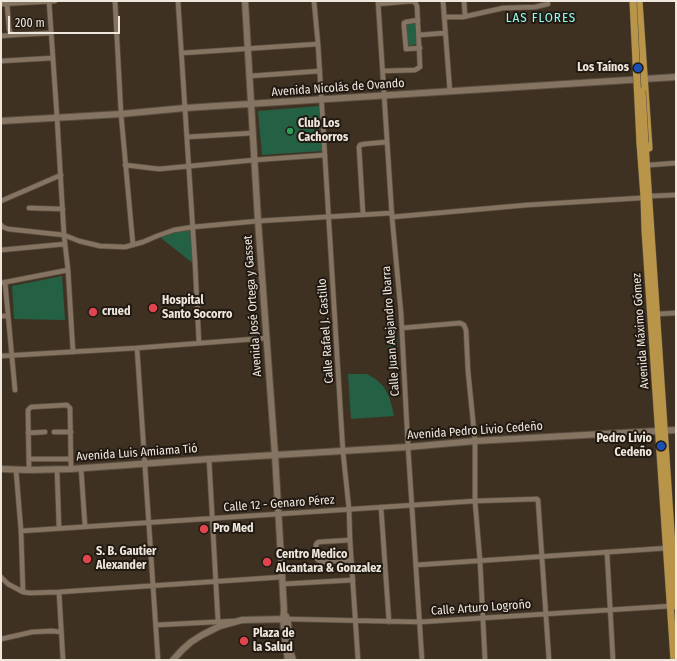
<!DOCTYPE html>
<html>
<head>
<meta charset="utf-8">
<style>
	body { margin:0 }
	#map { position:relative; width:677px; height:661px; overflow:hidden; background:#3f3121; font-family:"Fira Sans Condensed",sans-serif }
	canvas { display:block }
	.frame { position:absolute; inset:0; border:2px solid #efe6dc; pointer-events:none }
	.scale { position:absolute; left:8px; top:16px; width:112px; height:18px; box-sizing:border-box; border:2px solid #efe6dc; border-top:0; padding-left:5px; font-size:12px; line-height:14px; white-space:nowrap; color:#efe6dc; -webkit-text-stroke:3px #211a13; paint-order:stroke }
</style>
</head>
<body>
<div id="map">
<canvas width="677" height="661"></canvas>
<div class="frame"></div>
<div class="scale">200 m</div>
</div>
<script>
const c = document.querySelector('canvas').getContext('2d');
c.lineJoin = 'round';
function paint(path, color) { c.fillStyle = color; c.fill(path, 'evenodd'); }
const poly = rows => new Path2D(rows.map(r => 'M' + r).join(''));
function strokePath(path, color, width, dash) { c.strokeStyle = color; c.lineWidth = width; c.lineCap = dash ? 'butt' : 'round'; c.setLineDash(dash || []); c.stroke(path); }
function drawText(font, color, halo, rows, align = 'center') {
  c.font = font + ' "Fira Sans Condensed",sans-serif'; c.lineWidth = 4; c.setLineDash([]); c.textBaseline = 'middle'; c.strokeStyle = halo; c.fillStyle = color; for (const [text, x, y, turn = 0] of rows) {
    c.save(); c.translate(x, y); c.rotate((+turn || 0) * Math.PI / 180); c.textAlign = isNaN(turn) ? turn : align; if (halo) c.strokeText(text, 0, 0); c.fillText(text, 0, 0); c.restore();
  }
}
const green = poly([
	[415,23,417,44,408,46,406,24],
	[319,106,322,151,262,155,258,111],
	[193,229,195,265,161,238,169,234],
	[62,276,65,320,14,319,12,286],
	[388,336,397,336,398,356,389,356],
	[348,374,367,374,377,380,384,387,389,396,392,407,394,416,351,419]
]);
const street = poly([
	[49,1,57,117,64,235,68,270,73,352],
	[115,1,121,114,133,245],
	[178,1,195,263,199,343],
	[314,1,318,44,343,452,349,509,350,540,358,660],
	[378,1,392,217,401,313,408,447,422,660],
	[443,1,450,92],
	[464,1,465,16],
	[7,3,9,29,10,32,13,35,51,33],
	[1,4,55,1],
	[378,4,412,1,415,2,417,6,420,67,415,70,383,71],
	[444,17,463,17,503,8,535,7,548,4],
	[418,20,406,22,404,23,404,26,406,49,420,48],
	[419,35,445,33],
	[1,36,13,35],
	[182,53,318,44],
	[1,61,53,58],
	[250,76,320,71],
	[187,137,253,133],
	[125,165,159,169,254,160,325,155],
	[650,165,676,163],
	[652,196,676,195],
	[1,201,61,175],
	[29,208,63,209],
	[363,214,359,147,360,145,364,144,387,142],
	[392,217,527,205,640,198],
	[1,225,3,227,8,229,64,235,79,241,100,246,125,247,143,242,157,236,174,230,193,227,258,221,392,213],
	[1,250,65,244],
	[5,282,15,390],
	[1,283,68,270],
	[657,314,676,313],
	[1,316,8,316],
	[402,328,460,323,464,325,466,330,468,371,475,441,475,501,480,561,485,660],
	[137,348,158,660],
	[1,356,137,348,267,338],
	[54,432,71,432],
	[28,433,45,432],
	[29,459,71,459],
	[209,459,218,621,220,626],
	[81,468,85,526],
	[57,469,59,528],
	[16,470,21,531,23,592],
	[29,470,28,410,31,407,67,405,70,408,71,469],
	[381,507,389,622],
	[21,531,475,501,537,499,538,500,549,660],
	[350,540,319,542,317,543,316,545,317,559,320,562,351,560],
	[607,552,613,660],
	[416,565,668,548],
	[1,577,8,584,23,592,30,593,59,592,282,577],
	[283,584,353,580],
	[59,592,63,660],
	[287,619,420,622,671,606],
	[156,625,234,621],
	[1,639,19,635,32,632,52,631,61,632]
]);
const secondary = poly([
	[245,1,258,221,275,455,284,610,283,619,286,649,288,660],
	[1,121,121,114,185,108,676,77],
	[1,469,29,470,71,469,209,459,408,447,475,441,676,430],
	[286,616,288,623,290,651,293,660],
	[173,660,182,650,191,642,202,635,220,626,242,620,287,619]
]);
const primary = poly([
	[639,1,649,148],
	[640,143,644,197,645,230,674,660],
	[645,143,676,606]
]);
const primaryBridge = poly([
	[633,1,640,143],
	[642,91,645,143]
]);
const markers = [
	[638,68,5,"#1a4fb4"],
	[290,131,4,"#2e9e5b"],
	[153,308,5,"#e0444e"],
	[93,312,5,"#e0444e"],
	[661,446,5,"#1a4fb4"],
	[204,529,5,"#e0444e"],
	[87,559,5,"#e0444e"],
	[267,562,5,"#e0444e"],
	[244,641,5,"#e0444e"]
];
const poiNames = [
	["Los Taínos",629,68,"right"],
	["Club Los",298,124],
	["Cachorros",298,138],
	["Hospital",162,301],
	["Santo Socorro",162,315],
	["crued",102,312],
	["Pedro Livio",652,439,"right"],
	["Cedeño",652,453,"right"],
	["Pro Med",213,529],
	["S. B. Gautier",96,552],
	["Alexander",96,566],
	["Centro Medico",276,555],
	["Alcantara & Gonzalez",276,569],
	["Plaza de",253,634],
	["la Salud",253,648]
];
const streetNames = [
	["Avenida Nicolás de Ovando",338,88,-4],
	["Avenida José Ortega y Gasset",253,306,-94],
	["Calle Rafael J. Castillo",326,331,-94],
	["Calle Juan Alejandro lbarra",391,331,-94],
	["Avenida Máximo Gómez",641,331,-94],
	["Avenida Pedro Livio Cedeño",475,431,-4],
	["Avenida Luis Amiama Tió",137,453,-4],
	["Calle 12 - Genaro Pérez",279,504,-4],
	["Calle Arturo Logroño",481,608,-4]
];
const neighbourhoodNames = [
	["LAS FLORES",541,18]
];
paint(green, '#246044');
strokePath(street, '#5a4e40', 6);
strokePath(secondary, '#5a4e40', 8);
strokePath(primary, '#5a4e40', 8);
strokePath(street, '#857462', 4.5);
strokePath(secondary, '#857462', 6);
strokePath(primary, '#b89549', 7);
strokePath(primaryBridge, '#5a4e40', 8, []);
strokePath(primaryBridge, '#b89549', 7);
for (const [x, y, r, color] of markers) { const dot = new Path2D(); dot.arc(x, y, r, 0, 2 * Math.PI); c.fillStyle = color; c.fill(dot); strokePath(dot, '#211a13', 1.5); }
drawText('bold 12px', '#efe6dc', '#211a13', poiNames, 'left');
drawText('12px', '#efe6dc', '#211a13', streetNames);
c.letterSpacing = '1px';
drawText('13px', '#90f9eb', '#211a13', neighbourhoodNames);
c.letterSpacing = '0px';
</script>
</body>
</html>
